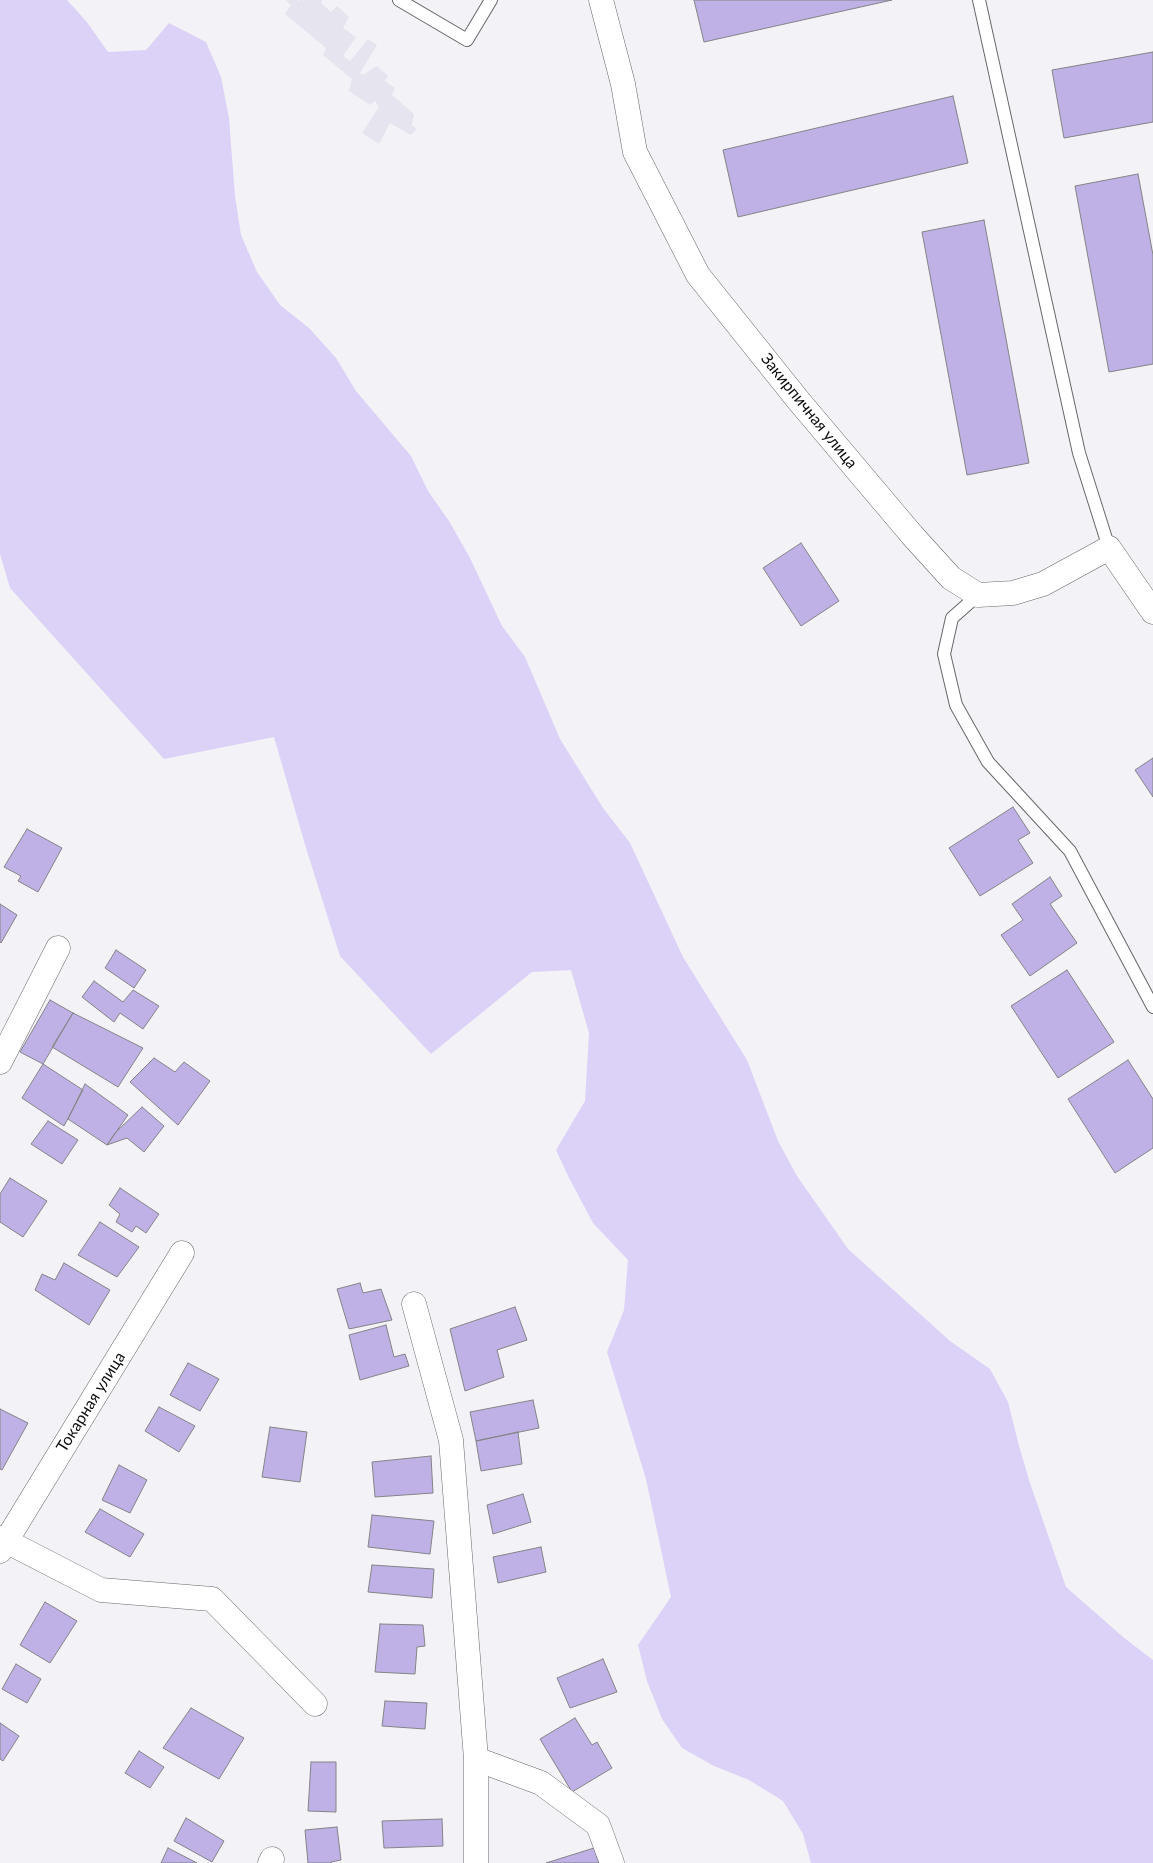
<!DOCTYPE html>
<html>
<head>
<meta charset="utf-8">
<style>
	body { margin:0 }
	canvas { display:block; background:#f3f2f6 }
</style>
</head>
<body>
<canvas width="1153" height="1863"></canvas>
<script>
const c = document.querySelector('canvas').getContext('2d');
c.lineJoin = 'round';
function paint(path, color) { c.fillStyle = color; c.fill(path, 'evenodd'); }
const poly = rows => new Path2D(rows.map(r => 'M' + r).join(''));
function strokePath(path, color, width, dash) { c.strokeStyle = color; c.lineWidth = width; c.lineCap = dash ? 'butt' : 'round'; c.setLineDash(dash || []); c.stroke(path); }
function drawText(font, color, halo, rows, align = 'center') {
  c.font = font + ' Lato,sans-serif'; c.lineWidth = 5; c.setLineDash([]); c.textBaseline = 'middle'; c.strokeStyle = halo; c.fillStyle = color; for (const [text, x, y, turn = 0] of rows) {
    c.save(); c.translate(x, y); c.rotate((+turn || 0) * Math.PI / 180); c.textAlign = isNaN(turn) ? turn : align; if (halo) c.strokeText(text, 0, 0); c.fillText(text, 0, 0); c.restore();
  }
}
const built = poly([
	[286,0,298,0,298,2,300,0,322,0,321,3,331,12,337,6,349,17,343,28,356,37,343,56,350,61,368,39,377,45,360,73,363,75,377,66,388,76,385,81,395,88,392,95,414,114,412,125,417,129,411,135,390,123,379,144,362,133,379,107,375,101,370,105,349,91,352,79,323,55,326,48,285,14,291,5]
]);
const green = poly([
	[0,0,67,0,86,21,108,52,146,50,169,23,206,42,221,77,229,118,235,196,241,235,257,272,280,305,309,328,336,358,356,391,411,456,428,491,449,521,470,558,502,626,525,657,560,739,603,808,630,843,683,957,747,1060,778,1141,797,1176,848,1249,950,1341,990,1369,1008,1402,1019,1446,1030,1483,1066,1587,1123,1637,1153,1660,1153,1863,811,1863,803,1834,783,1801,749,1780,714,1766,682,1748,662,1719,647,1681,638,1645,671,1597,646,1479,607,1352,624,1310,628,1260,593,1223,568,1176,556,1150,585,1101,589,1033,571,970,532,972,431,1054,340,956,306,848,274,737,164,759,10,588,0,554]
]);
const building = poly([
	[694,0,892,0,704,42,694,0],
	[1153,52,1153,122,1064,138,1052,70,1153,52],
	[953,96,968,163,738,217,723,150,953,96],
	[1138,174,1153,255,1153,364,1109,372,1075,186,1138,174],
	[984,220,1029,463,967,475,922,232,984,220],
	[801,543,839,601,801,626,763,568,801,543],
	[1153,758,1153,797,1135,770,1153,758],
	[1013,807,1030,833,1018,840,1033,863,980,896,949,848,1013,807],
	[27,829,62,848,38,892,18,881,21,876,4,867,27,829],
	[1050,877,1062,896,1050,904,1077,943,1030,976,1001,935,1023,920,1012,904,1050,877],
	[0,904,17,915,1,943,0,942,0,904],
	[116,950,146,970,134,988,105,968,116,950],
	[1067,970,1114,1042,1058,1078,1011,1006,1067,970],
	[94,981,123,1002,133,990,159,1006,143,1029,120,1013,114,1022,82,997,94,981],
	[50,1000,73,1013,43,1064,20,1052,50,1000],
	[73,1013,143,1048,118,1087,52,1047,73,1013],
	[154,1058,175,1072,184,1062,210,1081,178,1125,130,1082,154,1058],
	[1128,1060,1153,1099,1153,1148,1115,1173,1068,1099,1128,1060],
	[43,1064,83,1090,64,1126,22,1098,43,1064],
	[85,1084,128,1115,107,1145,68,1119,85,1084],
	[142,1107,164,1126,144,1152,127,1138,107,1145,115,1133,142,1107],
	[48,1121,78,1140,62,1164,31,1144,48,1121],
	[10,1178,47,1201,23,1237,0,1222,0,1194,10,1178],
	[120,1188,159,1214,146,1233,136,1226,132,1232,116,1222,120,1214,109,1205,120,1188],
	[100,1222,139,1247,117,1277,78,1255,100,1222],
	[64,1263,110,1290,89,1325,35,1290,42,1274,55,1280,64,1263],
	[360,1283,363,1293,381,1289,392,1320,349,1329,337,1289,360,1283],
	[515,1307,527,1340,497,1350,504,1377,465,1391,450,1329,515,1307],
	[386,1325,394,1357,405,1354,409,1366,360,1380,349,1335,386,1325],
	[188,1363,219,1379,200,1411,170,1395,188,1363],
	[533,1400,539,1428,476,1441,470,1412,533,1400],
	[159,1407,195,1426,179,1452,145,1431,159,1407],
	[0,1409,28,1423,2,1470,0,1469,0,1409],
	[270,1427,307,1432,300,1482,262,1477,270,1427],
	[518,1432,522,1464,481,1471,476,1441,518,1432],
	[431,1456,433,1493,375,1497,372,1462,431,1456],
	[119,1465,147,1480,130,1513,102,1500,119,1465],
	[523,1494,531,1522,493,1534,487,1505,523,1494],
	[100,1509,144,1534,130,1557,85,1532,100,1509],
	[372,1515,434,1521,430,1554,368,1547,372,1515],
	[541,1547,546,1572,498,1583,493,1557,541,1547],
	[372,1565,434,1569,432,1598,368,1592,372,1565],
	[45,1602,77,1621,50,1663,20,1645,45,1602],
	[380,1624,423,1625,425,1646,417,1647,415,1674,375,1672,380,1624],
	[603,1659,617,1692,570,1708,557,1678,603,1659],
	[16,1664,41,1679,27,1703,2,1689,16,1664],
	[385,1701,427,1703,425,1729,382,1726,385,1701],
	[191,1708,244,1738,219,1779,163,1748,191,1708],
	[575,1718,592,1745,597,1742,612,1768,572,1792,540,1739,575,1718],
	[0,1723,19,1736,3,1761,0,1759,0,1723],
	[139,1751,164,1767,150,1788,125,1773,139,1751],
	[311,1762,336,1762,336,1812,308,1811,311,1762],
	[186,1818,224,1841,212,1862,174,1841,186,1818],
	[442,1819,443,1846,384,1848,382,1821,442,1819],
	[337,1827,341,1860,331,1862,331,1863,308,1863,305,1830,337,1827],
	[168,1848,197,1863,161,1863,168,1848],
	[594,1848,599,1863,546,1863,594,1848]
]);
const service = poly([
	[399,0,467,40,491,0],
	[979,0,1079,453,1109,548],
	[978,595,952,618,944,654,956,705,988,762,1070,851,1153,1007]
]);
const minor = poly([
	[601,0,623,84,635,152,698,275,798,400,912,535,951,578,978,595,1013,593,1043,584,1109,548,1153,612],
	[0,1062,58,948],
	[414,1304,451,1440,476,1759,476,1863],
	[0,1538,101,1590,212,1599,315,1704],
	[0,1551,182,1253],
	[476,1759,541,1783,598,1825,612,1863],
	[270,1863,272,1859]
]);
const streetNames = [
	["Закирпичная улица",809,411,51],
	["Токарная улица",91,1402,-58]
];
paint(built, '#e6e4ef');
paint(green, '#dcd2f7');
paint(building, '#bfb1e5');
strokePath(building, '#848487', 1);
strokePath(service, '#68676a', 14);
strokePath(minor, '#68676a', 25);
strokePath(service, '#fff', 12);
strokePath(minor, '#fff', 24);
drawText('16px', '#0e0d0f', '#fff', streetNames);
</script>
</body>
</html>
